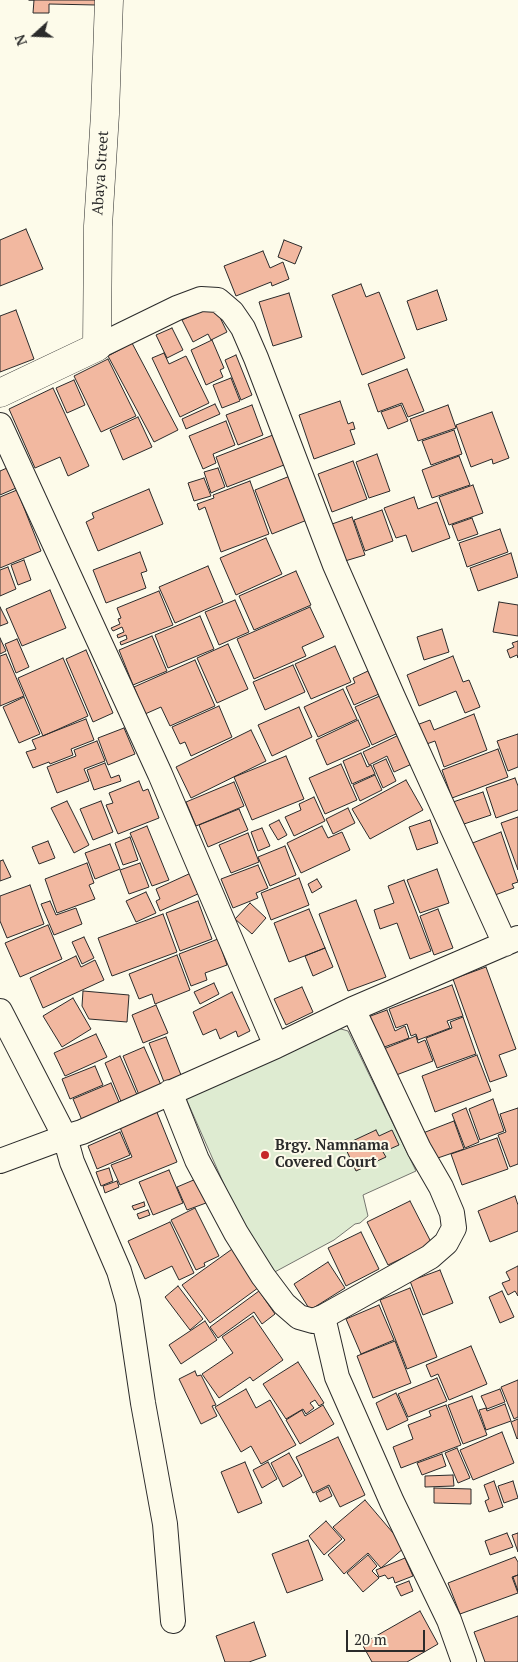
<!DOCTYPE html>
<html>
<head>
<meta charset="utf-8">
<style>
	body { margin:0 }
	#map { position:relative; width:518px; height:1662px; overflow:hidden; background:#fdfbea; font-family:"PT Serif",serif }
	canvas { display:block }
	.north { position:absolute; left:10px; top:10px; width:50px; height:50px; -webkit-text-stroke:4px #fdfbea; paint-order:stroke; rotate:250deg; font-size:14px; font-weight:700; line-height:20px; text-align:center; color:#2b2b2b }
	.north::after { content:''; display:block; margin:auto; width:18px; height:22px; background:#2b2b2b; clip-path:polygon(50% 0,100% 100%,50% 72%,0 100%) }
	.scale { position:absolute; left:346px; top:1630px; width:79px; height:22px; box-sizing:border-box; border:2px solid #2b2b2b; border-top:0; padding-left:6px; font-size:15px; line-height:18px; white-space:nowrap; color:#2b2b2b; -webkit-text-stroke:4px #fdfbea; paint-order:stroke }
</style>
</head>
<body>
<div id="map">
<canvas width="518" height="1662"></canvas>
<div class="north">N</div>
<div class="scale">20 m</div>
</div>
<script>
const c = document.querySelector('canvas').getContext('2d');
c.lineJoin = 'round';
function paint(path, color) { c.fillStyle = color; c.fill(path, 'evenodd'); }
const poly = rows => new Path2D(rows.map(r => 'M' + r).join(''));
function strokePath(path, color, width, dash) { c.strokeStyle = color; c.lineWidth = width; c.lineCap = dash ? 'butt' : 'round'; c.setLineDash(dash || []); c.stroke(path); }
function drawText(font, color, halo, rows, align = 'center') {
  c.font = font + ' "PT Serif",serif'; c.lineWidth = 4; c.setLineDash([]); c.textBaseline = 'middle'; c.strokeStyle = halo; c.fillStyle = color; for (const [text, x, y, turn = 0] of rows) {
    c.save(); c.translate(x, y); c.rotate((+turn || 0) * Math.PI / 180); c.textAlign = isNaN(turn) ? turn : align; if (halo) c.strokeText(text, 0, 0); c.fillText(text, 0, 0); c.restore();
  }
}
const green = poly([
	[334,1027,348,1031,416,1171,363,1195,368,1216,360,1223,355,1224,334,1240,271,1274,238,1216,184,1094,334,1027]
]);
const building = poly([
	[29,0,96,0,96,5,49,4,49,13,33,13,34,0,29,0],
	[26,229,43,269,0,286,0,240,26,229],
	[284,240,302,247,295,264,278,257,284,240],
	[263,251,270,268,283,262,289,279,272,286,271,282,236,296,224,266,263,251],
	[361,284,366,297,379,292,405,358,362,375,332,295,361,284],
	[437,290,447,320,417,330,407,301,437,290],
	[289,293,302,337,273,346,259,302,289,293],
	[214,305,227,332,211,340,208,334,193,342,182,320,214,305],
	[16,310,34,359,0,372,0,316,16,310],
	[172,328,183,350,167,358,156,335,172,328],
	[212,340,224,368,220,370,223,377,206,385,191,350,212,340],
	[132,343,178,430,154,442,108,356,132,343],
	[164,353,169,364,186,356,209,403,180,417,152,358,164,353],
	[236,355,252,395,241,400,225,360,236,355],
	[108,359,136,416,101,432,74,376,108,359],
	[407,369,424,411,408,417,402,403,378,412,368,384,407,369],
	[231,378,240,401,222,408,213,385,231,378],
	[74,380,85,405,67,413,56,388,74,380],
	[53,388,89,466,68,476,60,457,35,468,9,409,53,388],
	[340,401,348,424,353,422,355,429,350,430,355,444,314,459,299,415,340,401],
	[215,404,220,414,186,429,182,419,215,404],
	[252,405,263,435,238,445,226,415,252,405],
	[401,405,408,421,388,429,381,412,401,405],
	[448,405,456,428,418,441,410,419,448,405],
	[492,412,509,458,493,464,492,459,471,467,456,425,492,412],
	[138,417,152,447,123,460,110,430,138,417],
	[226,421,235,445,213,454,216,463,203,469,189,436,226,421],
	[454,430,462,454,431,465,422,441,454,430],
	[273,435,284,465,227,487,216,457,273,435],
	[377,454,390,491,369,498,356,462,377,454],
	[459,456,470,485,432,498,422,470,459,456],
	[353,461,367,499,332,512,318,474,353,461],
	[7,468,16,488,0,495,0,471,7,468],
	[218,468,225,487,211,493,204,472,218,468],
	[290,476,307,520,272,534,255,490,290,476],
	[204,478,211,496,194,501,188,483,204,478],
	[250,481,269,534,221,552,205,507,199,510,197,504,214,498,213,495,250,481],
	[473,485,483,513,449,525,439,497,473,485],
	[149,489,163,524,98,551,86,522,94,518,92,513,149,489],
	[17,490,41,551,0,568,0,497,17,490],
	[414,497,418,509,437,502,450,538,412,552,406,535,396,538,384,508,414,497],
	[382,510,393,541,365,551,354,520,382,510],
	[352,517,365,555,345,561,332,524,352,517],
	[472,518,478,534,458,541,452,525,472,518],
	[500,529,508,552,467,567,459,543,500,529],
	[266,538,282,574,236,595,220,558,266,538],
	[140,552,147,571,141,573,146,588,106,603,93,570,140,552],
	[511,553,518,577,478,591,470,568,511,553],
	[24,560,31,580,18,585,11,565,24,560],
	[208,566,223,602,175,623,159,587,208,566],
	[8,567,16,589,0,596,0,570,8,567],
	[296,571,311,605,254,630,239,596,296,571],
	[50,590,66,628,22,646,6,609,50,590],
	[159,591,173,625,121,645,120,642,127,639,126,635,118,638,117,635,124,632,122,627,113,631,111,628,120,624,118,619,121,618,117,608,159,591],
	[235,600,249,632,219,645,205,612,235,600],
	[499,602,518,605,518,636,493,632,499,602],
	[0,607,8,623,0,626,0,607],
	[310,607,324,637,302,647,306,656,254,679,237,639,310,607],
	[200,616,214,649,168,668,155,635,200,616],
	[442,629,449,652,424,660,417,637,442,629],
	[152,636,167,671,133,685,119,650,152,636],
	[0,638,6,651,0,654,0,638],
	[17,639,29,667,16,673,5,644,17,639],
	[518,641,518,658,517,655,510,658,507,650,514,647,512,643,518,641],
	[228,644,248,689,217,703,197,658,228,644],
	[335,646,351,682,311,699,295,664,335,646],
	[86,650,113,713,93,722,66,659,86,650],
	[6,654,24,696,0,706,0,656,6,654],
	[453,656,463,682,469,680,480,707,465,713,456,691,419,706,407,675,453,656],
	[63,658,88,716,43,736,18,678,63,658],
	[195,660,215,706,170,726,161,707,145,714,134,687,195,660],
	[293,665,305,692,265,710,253,682,293,665],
	[368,671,379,694,354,705,346,687,355,683,353,678,368,671],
	[343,689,357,719,318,737,304,707,343,689],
	[382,695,398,733,372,745,355,707,382,695],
	[24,697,40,734,19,743,3,707,24,697],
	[219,706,232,737,191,756,185,742,180,744,172,727,219,706],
	[299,707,312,737,272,756,258,725,299,707],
	[474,714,487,750,444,767,435,741,421,746,414,726,430,720,434,730,474,714],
	[86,719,94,740,71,749,73,755,50,764,49,762,33,768,26,752,36,749,32,740,86,719],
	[358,720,370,746,327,765,316,740,358,720],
	[124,728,135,754,108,765,98,738,124,728],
	[251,730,266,761,191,798,176,767,251,730],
	[401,734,414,763,394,772,387,756,369,765,363,752,401,734],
	[518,734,518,767,508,771,497,741,518,734],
	[97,741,105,761,84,769,89,781,57,793,47,767,76,756,74,750,97,741],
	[498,749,508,777,452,798,442,770,498,749],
	[361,753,367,767,371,765,375,774,352,784,343,761,361,753],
	[286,756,304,799,252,820,234,777,286,756],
	[386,759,396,781,383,788,373,765,386,759],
	[105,763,111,778,119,775,121,781,94,790,87,770,105,763],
	[341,764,357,800,325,814,309,778,341,764],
	[375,775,382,790,360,801,353,785,375,775],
	[515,778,518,786,518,810,496,818,486,788,515,778],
	[406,780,423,810,370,839,352,809,406,780],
	[139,781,143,791,148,789,159,818,118,834,106,805,113,803,109,793,139,781],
	[234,782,244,806,196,826,186,802,234,782],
	[483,792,491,815,461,825,453,802,483,792],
	[314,797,325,821,294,836,285,817,301,810,299,804,314,797],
	[67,801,89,845,74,853,51,808,67,801],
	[101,801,113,832,93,840,80,809,101,801],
	[348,808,355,823,333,834,326,819,348,808],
	[239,809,248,830,208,847,199,825,239,809],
	[518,817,518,870,501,823,518,817],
	[279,820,287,835,278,840,269,825,279,820],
	[430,820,438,843,417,850,409,827,430,820],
	[147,826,169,880,152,886,130,833,147,826],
	[322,826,328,838,342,832,350,850,301,873,287,843,322,826],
	[262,828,270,846,258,851,251,832,262,828],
	[501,832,518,882,512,884,514,888,495,895,470,844,501,832],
	[248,833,259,862,231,873,219,845,248,833],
	[130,837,138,860,123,865,115,843,130,837],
	[48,841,55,858,39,864,32,847,48,841],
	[110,844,120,869,95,879,85,853,110,844],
	[285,846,296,875,270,886,258,857,285,846],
	[3,860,11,877,0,881,0,861,3,860],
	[87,863,94,883,89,885,95,899,57,913,45,879,87,863],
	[140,863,149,887,129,894,120,870,140,863],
	[258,865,268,888,256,893,258,898,233,908,221,879,258,865],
	[437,869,449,903,420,913,407,880,437,869],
	[191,873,200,893,160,911,156,901,160,899,156,889,191,873],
	[299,878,309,905,271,920,261,893,299,878],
	[317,879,322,887,312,893,308,884,317,879],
	[404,880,431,951,410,959,397,923,380,929,374,910,394,903,388,886,404,880],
	[30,885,44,924,7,938,0,921,0,896,30,885],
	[146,892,156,913,136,922,126,901,146,892],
	[356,900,386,977,348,991,319,914,356,900],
	[50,901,56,915,76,908,82,924,54,935,41,904,50,901],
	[198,901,212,939,180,951,166,913,198,901],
	[250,903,266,918,252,934,235,919,250,903],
	[309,909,325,948,289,962,274,923,309,909],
	[438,909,453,948,434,955,420,916,438,909],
	[163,914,177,952,112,976,98,938,163,914],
	[48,925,62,959,20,977,5,943,48,925],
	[84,937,94,958,82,964,72,942,84,937],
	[218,939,227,965,205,973,207,980,191,986,179,954,218,939],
	[325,948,333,967,313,976,305,956,325,948],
	[177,955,190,990,155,1004,152,994,139,999,129,974,177,955],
	[76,956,81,967,95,960,104,980,43,1008,30,978,76,956],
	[486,967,516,1049,499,1055,507,1076,490,1082,453,979,486,967],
	[214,983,219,994,200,1004,194,992,214,983],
	[452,985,463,1016,447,1021,450,1028,418,1040,416,1034,411,1036,407,1024,396,1028,389,1009,452,985],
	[302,987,313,1012,286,1025,274,999,302,987],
	[83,991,129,995,127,1022,89,1019,82,1006,83,991],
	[232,992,250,1031,238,1037,236,1031,220,1039,216,1029,203,1035,193,1012,232,992],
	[73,998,91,1029,62,1047,43,1016,73,998],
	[156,1005,168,1033,143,1043,132,1015,156,1005],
	[387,1010,395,1031,405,1026,409,1038,379,1049,368,1017,387,1010],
	[463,1017,476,1054,437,1068,426,1038,452,1028,450,1022,463,1017],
	[96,1034,107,1057,65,1076,54,1053,96,1034],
	[416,1036,418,1043,425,1040,433,1061,391,1077,381,1050,416,1036],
	[166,1037,181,1075,164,1082,149,1043,166,1037],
	[144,1047,161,1085,139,1095,123,1056,144,1047],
	[477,1055,491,1091,435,1112,422,1076,477,1055],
	[120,1056,138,1097,122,1104,105,1063,120,1056],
	[95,1066,103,1085,70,1099,62,1079,95,1066],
	[111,1083,122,1109,84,1125,73,1099,111,1083],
	[493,1099,504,1131,480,1140,469,1109,493,1099],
	[466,1108,479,1142,465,1148,452,1114,466,1108],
	[518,1108,518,1164,510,1167,498,1135,506,1132,500,1114,518,1108],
	[156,1110,177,1162,120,1185,111,1165,132,1157,119,1125,156,1110],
	[454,1121,464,1149,432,1160,423,1133,454,1121],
	[376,1130,379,1136,392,1130,399,1145,383,1152,386,1157,356,1171,344,1145,376,1130],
	[120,1132,130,1155,97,1169,88,1146,120,1132],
	[497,1138,508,1169,462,1185,451,1154,497,1138],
	[109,1168,113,1181,101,1186,96,1172,109,1168],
	[169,1170,183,1203,153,1215,139,1182,169,1170],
	[196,1179,206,1203,187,1210,177,1187,196,1179],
	[117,1181,119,1187,105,1193,103,1186,117,1181],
	[515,1196,518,1205,518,1231,490,1242,478,1211,515,1196],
	[410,1201,432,1244,388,1265,367,1222,410,1201],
	[144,1202,145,1206,134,1210,132,1206,144,1202],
	[195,1208,219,1256,204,1263,205,1266,196,1270,171,1220,195,1208],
	[148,1210,150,1215,139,1219,137,1214,148,1210],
	[170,1222,194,1273,179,1280,172,1266,145,1279,128,1241,170,1222],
	[361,1232,379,1269,346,1286,328,1248,361,1232],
	[235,1247,262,1285,210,1323,182,1285,235,1247],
	[328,1262,345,1288,310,1310,294,1284,328,1262],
	[518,1266,518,1296,515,1291,508,1295,502,1283,510,1280,506,1272,518,1266],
	[440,1270,453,1303,423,1315,410,1281,440,1270],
	[178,1286,203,1319,190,1330,165,1297,178,1286],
	[410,1288,437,1357,407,1369,380,1300,410,1288],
	[259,1291,275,1314,262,1324,254,1312,218,1338,210,1327,259,1291],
	[502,1291,514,1317,500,1323,489,1297,502,1291],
	[379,1305,394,1340,361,1354,346,1319,379,1305],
	[253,1316,283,1360,253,1381,250,1377,219,1398,202,1374,233,1353,222,1337,253,1316],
	[205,1321,217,1340,181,1364,169,1345,205,1321],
	[395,1341,411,1383,373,1398,357,1356,395,1341],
	[471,1346,487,1384,449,1400,438,1374,431,1377,426,1365,471,1346],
	[298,1362,324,1403,319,1406,315,1400,310,1403,314,1408,306,1414,303,1409,286,1419,263,1384,298,1362],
	[195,1371,197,1376,201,1375,216,1405,212,1406,217,1416,201,1424,179,1379,195,1371],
	[437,1378,447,1401,408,1417,398,1394,437,1378],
	[518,1380,518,1417,514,1419,501,1387,518,1380],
	[246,1389,256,1408,270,1400,296,1445,261,1464,251,1446,241,1452,215,1407,246,1389],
	[500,1389,505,1402,487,1409,481,1396,500,1389],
	[396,1393,408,1420,387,1430,376,1403,396,1393],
	[472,1396,487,1435,463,1444,448,1405,472,1396],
	[505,1404,511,1421,486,1430,479,1410,486,1408,487,1411,505,1404],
	[323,1405,334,1424,300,1444,286,1420,302,1410,305,1416,323,1405],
	[446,1405,461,1445,401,1468,393,1447,413,1439,408,1425,431,1416,429,1411,446,1405],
	[518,1419,518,1438,517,1439,511,1422,518,1419],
	[502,1432,514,1463,473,1480,460,1450,502,1432],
	[338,1437,365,1495,340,1507,329,1485,313,1493,296,1457,338,1437],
	[457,1448,470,1478,458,1483,445,1453,457,1448],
	[289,1453,302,1476,283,1487,271,1463,289,1453],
	[442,1454,446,1466,422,1475,417,1463,442,1454],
	[245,1462,262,1503,238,1513,221,1472,245,1462],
	[268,1462,277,1479,262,1488,253,1470,268,1462],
	[453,1475,454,1486,425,1487,425,1476,453,1475],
	[494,1481,503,1507,489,1512,485,1501,489,1499,484,1485,494,1481],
	[513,1481,518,1498,504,1503,498,1486,513,1481],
	[328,1487,332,1496,320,1502,316,1493,328,1487],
	[434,1488,471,1489,471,1504,434,1503,434,1488],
	[365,1500,405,1547,381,1568,368,1553,344,1574,328,1555,345,1540,333,1527,365,1500],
	[326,1521,342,1539,324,1555,309,1536,326,1521],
	[507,1533,513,1547,490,1555,485,1541,507,1533],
	[518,1533,518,1552,512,1535,518,1533],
	[308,1540,323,1580,287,1593,272,1554,308,1540],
	[368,1555,377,1566,372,1571,379,1578,363,1592,347,1573,368,1555],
	[515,1557,518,1562,518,1575,512,1577,518,1593,460,1614,448,1583,515,1557],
	[405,1558,413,1576,395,1583,393,1577,388,1579,385,1575,379,1577,376,1570,405,1558],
	[518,1575,518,1591,513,1577,518,1575],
	[409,1581,413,1591,401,1596,396,1586,409,1581],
	[420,1611,438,1644,407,1662,372,1662,362,1644,420,1611],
	[518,1616,518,1662,485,1662,474,1632,518,1616],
	[254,1622,266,1656,249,1662,225,1662,216,1636,254,1622]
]);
const minor = poly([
	[97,347,177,308,201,299,218,300,232,312,243,328,256,358,335,565,393,697,505,944],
	[0,425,160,774,276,1046],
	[0,1011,65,1137,82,1132,276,1046,353,1009,518,938],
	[170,1092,197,1160,236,1233,263,1276,284,1304,299,1317,313,1321,323,1317,430,1257,446,1243,454,1228,452,1213,441,1187,419,1149,353,1009],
	[0,1161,65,1137,72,1162,119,1271,128,1302,143,1403,165,1524,173,1621],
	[323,1317,337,1377,392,1502,449,1620,464,1662]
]);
const tertiary = poly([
	[0,393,97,347,98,226,105,114,109,0]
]);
const markers = [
	[265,1155,5,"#c62828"]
];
const streetNames = [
	["Abaya Street",101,173,-86]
];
const poiNames = [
	["Brgy. Namnama",275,1146],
	["Covered Court",275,1163]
];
paint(green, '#deebd1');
strokePath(green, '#74746e', 1);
paint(building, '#f2b8a0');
strokePath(building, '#2b2b2b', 1);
strokePath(minor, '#2b2b2b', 26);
strokePath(tertiary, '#2b2b2b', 29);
strokePath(minor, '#fdfbea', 24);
strokePath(tertiary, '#fdfbea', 28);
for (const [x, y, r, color] of markers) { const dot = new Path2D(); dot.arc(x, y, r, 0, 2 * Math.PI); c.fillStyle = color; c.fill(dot); strokePath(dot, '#fdfbea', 2); }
drawText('15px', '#2b2b2b', '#fdfbea', streetNames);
drawText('bold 15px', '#2b2b2b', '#fdfbea', poiNames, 'left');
</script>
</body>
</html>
